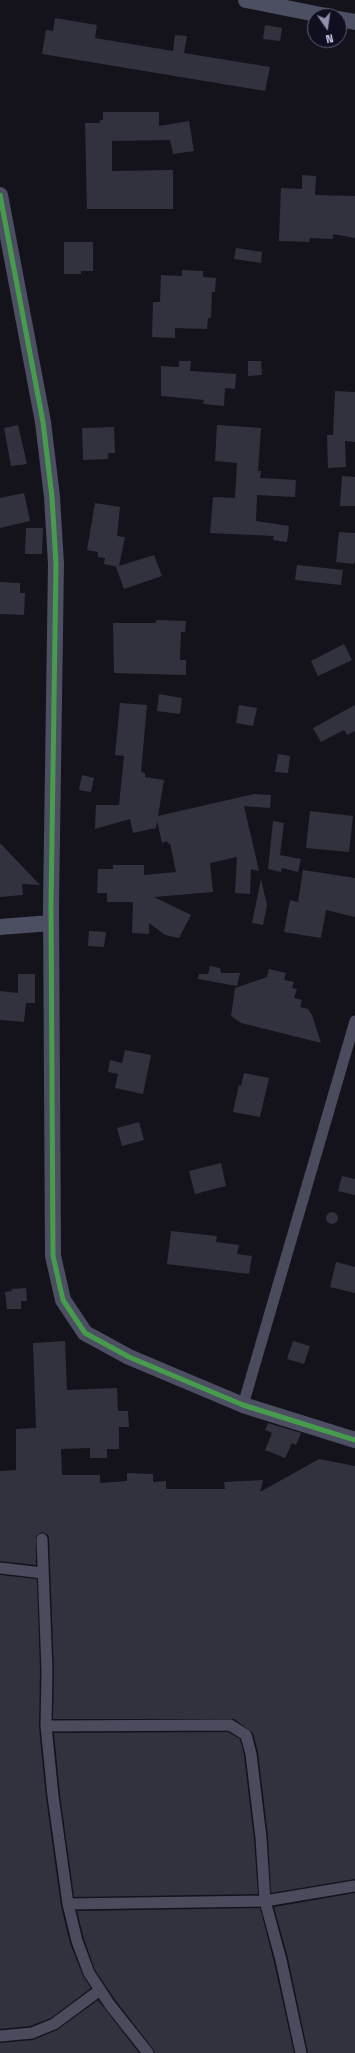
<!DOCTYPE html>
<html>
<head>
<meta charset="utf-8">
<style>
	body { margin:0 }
	#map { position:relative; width:355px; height:2053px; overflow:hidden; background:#14131c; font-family:"Space Grotesk",sans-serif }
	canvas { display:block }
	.north { position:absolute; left:307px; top:8px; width:40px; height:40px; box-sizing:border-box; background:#100f20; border:1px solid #5e5e78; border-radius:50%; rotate:167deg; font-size:11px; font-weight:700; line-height:16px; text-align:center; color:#d3d4fb }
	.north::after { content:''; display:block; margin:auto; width:14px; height:18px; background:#9090ad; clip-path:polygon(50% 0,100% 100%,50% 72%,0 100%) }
</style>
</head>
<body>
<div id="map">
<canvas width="355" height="2053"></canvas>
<div class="north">N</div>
</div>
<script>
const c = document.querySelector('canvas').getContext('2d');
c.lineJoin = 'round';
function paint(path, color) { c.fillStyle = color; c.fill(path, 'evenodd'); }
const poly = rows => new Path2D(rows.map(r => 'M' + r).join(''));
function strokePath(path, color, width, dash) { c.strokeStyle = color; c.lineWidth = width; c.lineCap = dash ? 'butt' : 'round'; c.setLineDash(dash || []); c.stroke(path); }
const building = poly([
	[55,18,97,25,95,38,173,51,175,35,187,36,184,53,270,67,265,91,42,54,46,30,53,31],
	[265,25,282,28,280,41,263,39],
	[103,112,159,112,159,126,189,121,194,151,173,154,170,140,112,141,112,171,173,170,173,209,87,209,85,123,100,123,100,120,103,120],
	[302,175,316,176,315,195,355,196,355,238,333,234,333,239,310,238,309,242,279,241,281,188,302,189],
	[64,242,93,242,93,271,81,271,81,274,64,274],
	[236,248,262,252,261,263,234,259],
	[182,270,203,271,203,277,216,278,215,292,212,292,211,318,208,318,207,329,175,328,175,338,152,337,153,302,160,302,161,275,182,276],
	[179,361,191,361,190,371,236,374,235,389,225,388,224,406,203,404,204,400,161,396,161,366,179,367],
	[248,361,261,361,262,375,248,376],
	[335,391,355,392,355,442,345,441,346,467,328,468,327,435,333,435],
	[18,425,27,464,11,466,4,428],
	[217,425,261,428,258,471,261,471,260,478,296,480,295,497,257,495,256,521,289,526,287,542,273,540,274,536,210,533,213,497,235,498,237,463,215,461],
	[114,427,115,453,108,453,108,459,83,460,82,428],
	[342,476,355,477,355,506,340,506],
	[24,493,30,521,0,528,0,498],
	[95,503,120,507,117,536,125,537,119,566,154,555,162,576,124,589,116,567,118,567,104,564,105,558,98,557,98,552,87,550],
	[26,528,43,528,42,554,25,554],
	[339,532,355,533,355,562,353,564,336,562],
	[297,565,343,570,341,585,295,580],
	[0,582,20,583,20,593,25,593,24,615,0,614],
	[156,620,186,621,185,632,181,632,180,660,186,660,186,675,114,673,113,623,156,623],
	[344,644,352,660,318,676,311,661],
	[159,694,182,698,180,714,157,711],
	[120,703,147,705,141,772,145,773,145,777,164,780,158,816,254,794,271,795,270,808,244,806,259,871,251,869,250,894,235,893,237,857,210,863,213,892,154,897,191,915,179,938,165,935,149,923,149,934,132,933,133,902,107,902,107,893,97,893,98,869,113,869,113,865,144,865,144,875,176,872,170,843,168,844,167,841,162,843,157,821,156,828,133,833,130,819,95,829,96,805,119,805,124,756,115,755],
	[239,705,257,708,253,726,236,723],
	[355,705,355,731,347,735,344,730,321,742,313,728],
	[278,754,290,756,288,773,275,772],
	[82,775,94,778,91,792,79,790],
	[310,811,353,816,349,852,306,848],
	[273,821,284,823,280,855,301,859,298,872,282,868,281,872,268,869],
	[0,843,40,885,22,884,23,895,0,897],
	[303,870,355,878,355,917,326,910,321,938,284,932,290,900,298,902],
	[261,879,267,905,263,925,252,923],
	[89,931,106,932,104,947,88,946],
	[210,966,220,968,221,973,240,973,237,986,198,979,199,974,208,974],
	[269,969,286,973,284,980,294,982,292,988,297,989,294,998,302,1000,300,1007,308,1009,312,1015,321,1043,241,1023,231,1016,235,988,267,977],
	[18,974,35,974,35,1003,26,1003,24,1022,0,1020,0,991,18,993],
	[125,1050,151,1055,143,1094,115,1088,118,1074,108,1072,110,1060,122,1063],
	[244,1073,269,1078,260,1117,233,1112,239,1085,241,1086],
	[139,1122,144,1140,122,1146,117,1128],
	[221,1163,226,1186,195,1194,189,1171],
	[342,1176,355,1179,355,1195,338,1191],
	'326 1218a6 6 0 1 1 12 0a6 6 0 1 1-12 0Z',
	[171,1231,217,1236,216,1242,239,1245,237,1254,252,1256,249,1274,167,1264],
	[336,1262,355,1267,355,1293,330,1287],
	[26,1288,27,1301,21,1301,21,1309,7,1309,5,1292,12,1291,11,1289],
	[65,1341,67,1390,117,1388,118,1411,128,1411,129,1427,119,1427,119,1449,107,1449,107,1458,90,1458,90,1448,61,1449,62,1475,100,1475,100,1483,127,1481,127,1473,153,1474,153,1482,166,1481,166,1489,225,1489,224,1482,263,1480,260,1492,319,1459,355,1466,355,1879,271,1893,268,1837,258,1752,253,1733,234,1719,53,1719,54,1671,49,1538,48,1535,42,1532,36,1536,36,1565,0,1561,0,1471,16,1470,16,1429,36,1428,33,1343],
	[293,1341,310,1346,304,1364,287,1359],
	[268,1423,301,1433,296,1445,292,1443,285,1458,265,1450,272,1433,265,1430],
	[0,1575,37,1579,40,1671,39,1727,46,1797,61,1906,70,1943,83,1976,91,1988,51,2018,30,2026,0,2029],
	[228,1732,240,1739,244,1755,254,1839,258,1894,74,1897,60,1795,54,1733],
	[355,1893,355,2053,308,2053,288,1958,274,1907],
	[260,1908,274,1962,294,2053,155,2053,153,2049,116,2001,95,1970,84,1939,77,1911],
	[98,2000,139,2053,0,2053,0,2043,33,2040,57,2030]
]);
const street = poly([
	[243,1405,355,1021],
	[42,1539,47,1671,46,1726,53,1796,68,1904,77,1941,89,1973,110,2005,148,2053],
	[0,1568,43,1573],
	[46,1726,230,1725,246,1735,251,1754,261,1838,265,1901,281,1960,301,2053],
	[68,1904,265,1901,355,1886],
	[0,2036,32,2033,54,2024,100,1990]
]);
const secondary = poly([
	[246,0,326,16],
	[339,19,355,22],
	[0,195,43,422,52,497,56,564,51,906,53,1256,63,1300,85,1333,129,1357,243,1405,355,1440],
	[0,927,51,923]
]);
const cycleway = poly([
	[0,195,43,422,52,497,56,564,51,906,53,1256,63,1300,85,1333,129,1357,243,1405,355,1440]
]);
paint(building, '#32313e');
strokePath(street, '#4a4b5d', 11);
strokePath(secondary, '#4c4e62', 16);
strokePath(cycleway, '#469c4c', 5);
</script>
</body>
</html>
